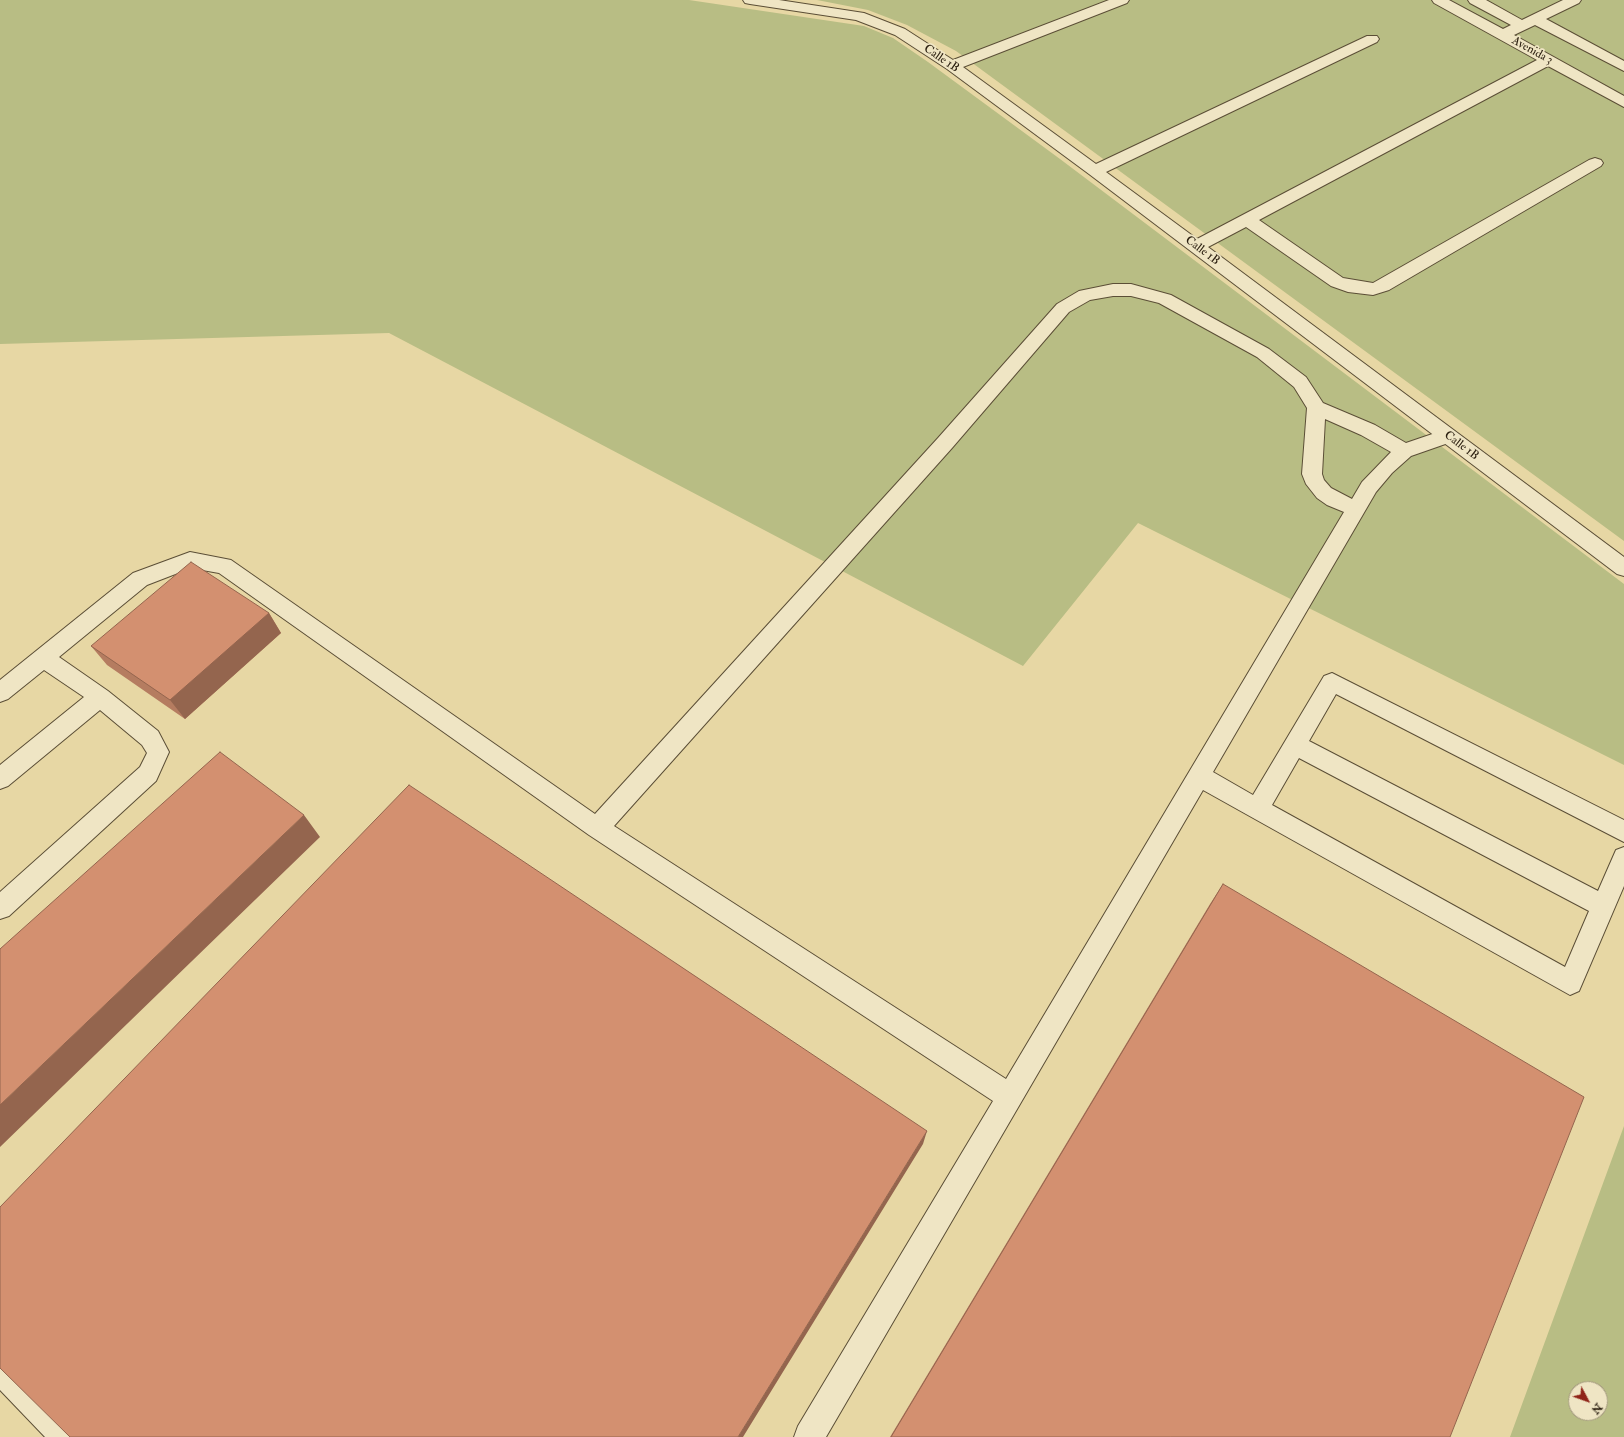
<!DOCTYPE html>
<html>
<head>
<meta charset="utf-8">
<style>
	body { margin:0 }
	#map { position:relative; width:1624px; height:1437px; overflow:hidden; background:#e7d7a4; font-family:"IM FELL Double Pica",serif }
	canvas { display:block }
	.north { position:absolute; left:1568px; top:1381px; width:40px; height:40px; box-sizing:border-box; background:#efe5c4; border:1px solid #a1967c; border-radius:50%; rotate:131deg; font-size:11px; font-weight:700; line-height:16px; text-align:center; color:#2c2011 }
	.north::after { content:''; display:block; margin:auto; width:14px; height:18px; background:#8f2418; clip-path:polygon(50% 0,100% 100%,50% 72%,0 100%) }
</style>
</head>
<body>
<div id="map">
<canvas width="1624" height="1437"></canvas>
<div class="north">N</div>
</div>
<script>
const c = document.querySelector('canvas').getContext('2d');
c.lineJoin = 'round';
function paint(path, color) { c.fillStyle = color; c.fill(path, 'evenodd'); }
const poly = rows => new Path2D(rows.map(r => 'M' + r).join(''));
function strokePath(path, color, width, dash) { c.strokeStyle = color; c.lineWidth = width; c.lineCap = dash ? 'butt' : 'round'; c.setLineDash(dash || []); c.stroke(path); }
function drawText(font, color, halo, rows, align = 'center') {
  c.font = font + ' "IM FELL Double Pica",serif'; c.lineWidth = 3.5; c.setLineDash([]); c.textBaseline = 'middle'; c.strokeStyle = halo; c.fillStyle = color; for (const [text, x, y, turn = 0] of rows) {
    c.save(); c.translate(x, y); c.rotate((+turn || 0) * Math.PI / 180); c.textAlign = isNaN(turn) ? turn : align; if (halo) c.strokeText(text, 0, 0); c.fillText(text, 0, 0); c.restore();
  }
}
const green = poly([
	[0,0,689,0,864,26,893,38,928,62,1060,159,1624,584,1624,765,1138,523,1023,666,389,333,0,344],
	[817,0,1624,0,1624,541,956,51,907,25,868,10],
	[1624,1126,1624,1437,1510,1437],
	[1576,1389,1600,1389,1600,1413,1576,1413]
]);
const service = poly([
	[1113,284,1131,284,1171,295,1269,349,1306,377,1323,403,1375,425,1406,443,1447,429,1454,431,1456,436,1454,441,1411,456,1392,473,1376,492,1213,772,1253,795,1324,676,1332,673,1624,820,1624,842,1336,694,1309,741,1598,891,1616,850,1624,847,1624,886,1579,991,1570,995,1203,790,826,1437,794,1437,798,1426,993,1101,589,835,219,573,191,568,147,585,59,657,108,691,158,731,169,752,156,781,9,916,0,919,0,892,140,767,147,753,142,745,100,710,8,786,0,789,0,765,84,697,44,670,8,699,0,702,0,680,133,573,190,552,231,560,595,814,938,438,1057,304,1079,291,1113,284],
	[1113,296,1131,296,1159,303,1257,357,1294,387,1307,408,1302,474,1306,484,1317,498,1327,505,1344,512,1006,1079,614,826,952,448,1069,312,1090,300,1113,296],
	[1325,419,1361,435,1391,452,1362,482,1352,499,1331,488,1324,480,1322,474,1325,419],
	[1299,758,1589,911,1565,967,1272,805,1299,758]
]);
const minor = poly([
	[743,0,779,0,864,13,905,29,953,60,1109,0,1129,0,1127,3,963,67,1096,164,1367,36,1377,36,1379,39,1377,42,1106,172,1197,239,1537,60,1434,3,1432,0,1449,0,1503,29,1511,25,1470,3,1468,0,1486,0,1522,20,1563,0,1581,0,1579,3,1546,19,1624,61,1624,71,1535,25,1514,35,1624,96,1624,107,1548,66,1259,220,1343,278,1373,283,1589,160,1595,158,1601,160,1603,163,1601,166,1389,290,1373,295,1348,292,1331,286,1246,227,1208,247,1624,557,1624,576,1617,574,1089,174,947,69,895,35,856,20,750,4,745,3,743,0],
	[0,1354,10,1359,77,1426,81,1437,45,1437,0,1390,0,1354]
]);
const wall = poly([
	[269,613,281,633,185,719,107,665,91,646],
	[1223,884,1450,1437,890,1437,1210,904]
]);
const shadedWall = poly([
	[269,613,281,633,185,719,170,700],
	[304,815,320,837,0,1147,0,1105],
	[927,1131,923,1144,743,1437,738,1437]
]);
const building = poly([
	[191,562,269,613,170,700,91,646,191,562],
	[220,752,304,815,0,1105,0,949,220,752],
	[409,785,927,1131,738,1437,70,1437,0,1368,0,1207,409,785],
	[1223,884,1584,1097,1450,1437,891,1437,1223,884]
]);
const farStreetnames = [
	["Avenida 3",1532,51,29],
	["Calle 1B",941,59,34],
	["Calle 1B",1202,251,37],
	["Calle 1B",1461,446,37]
];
paint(green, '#b8bd84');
strokePath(service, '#5b4e36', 2);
strokePath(minor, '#5b4e36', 2);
paint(service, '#efe5c4');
paint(minor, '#efe5c4');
paint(wall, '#b57c60');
paint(shadedWall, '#94654e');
paint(building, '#d39070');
strokePath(building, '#94654e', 1);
drawText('12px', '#2c2011', '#efe5c4', farStreetnames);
</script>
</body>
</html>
